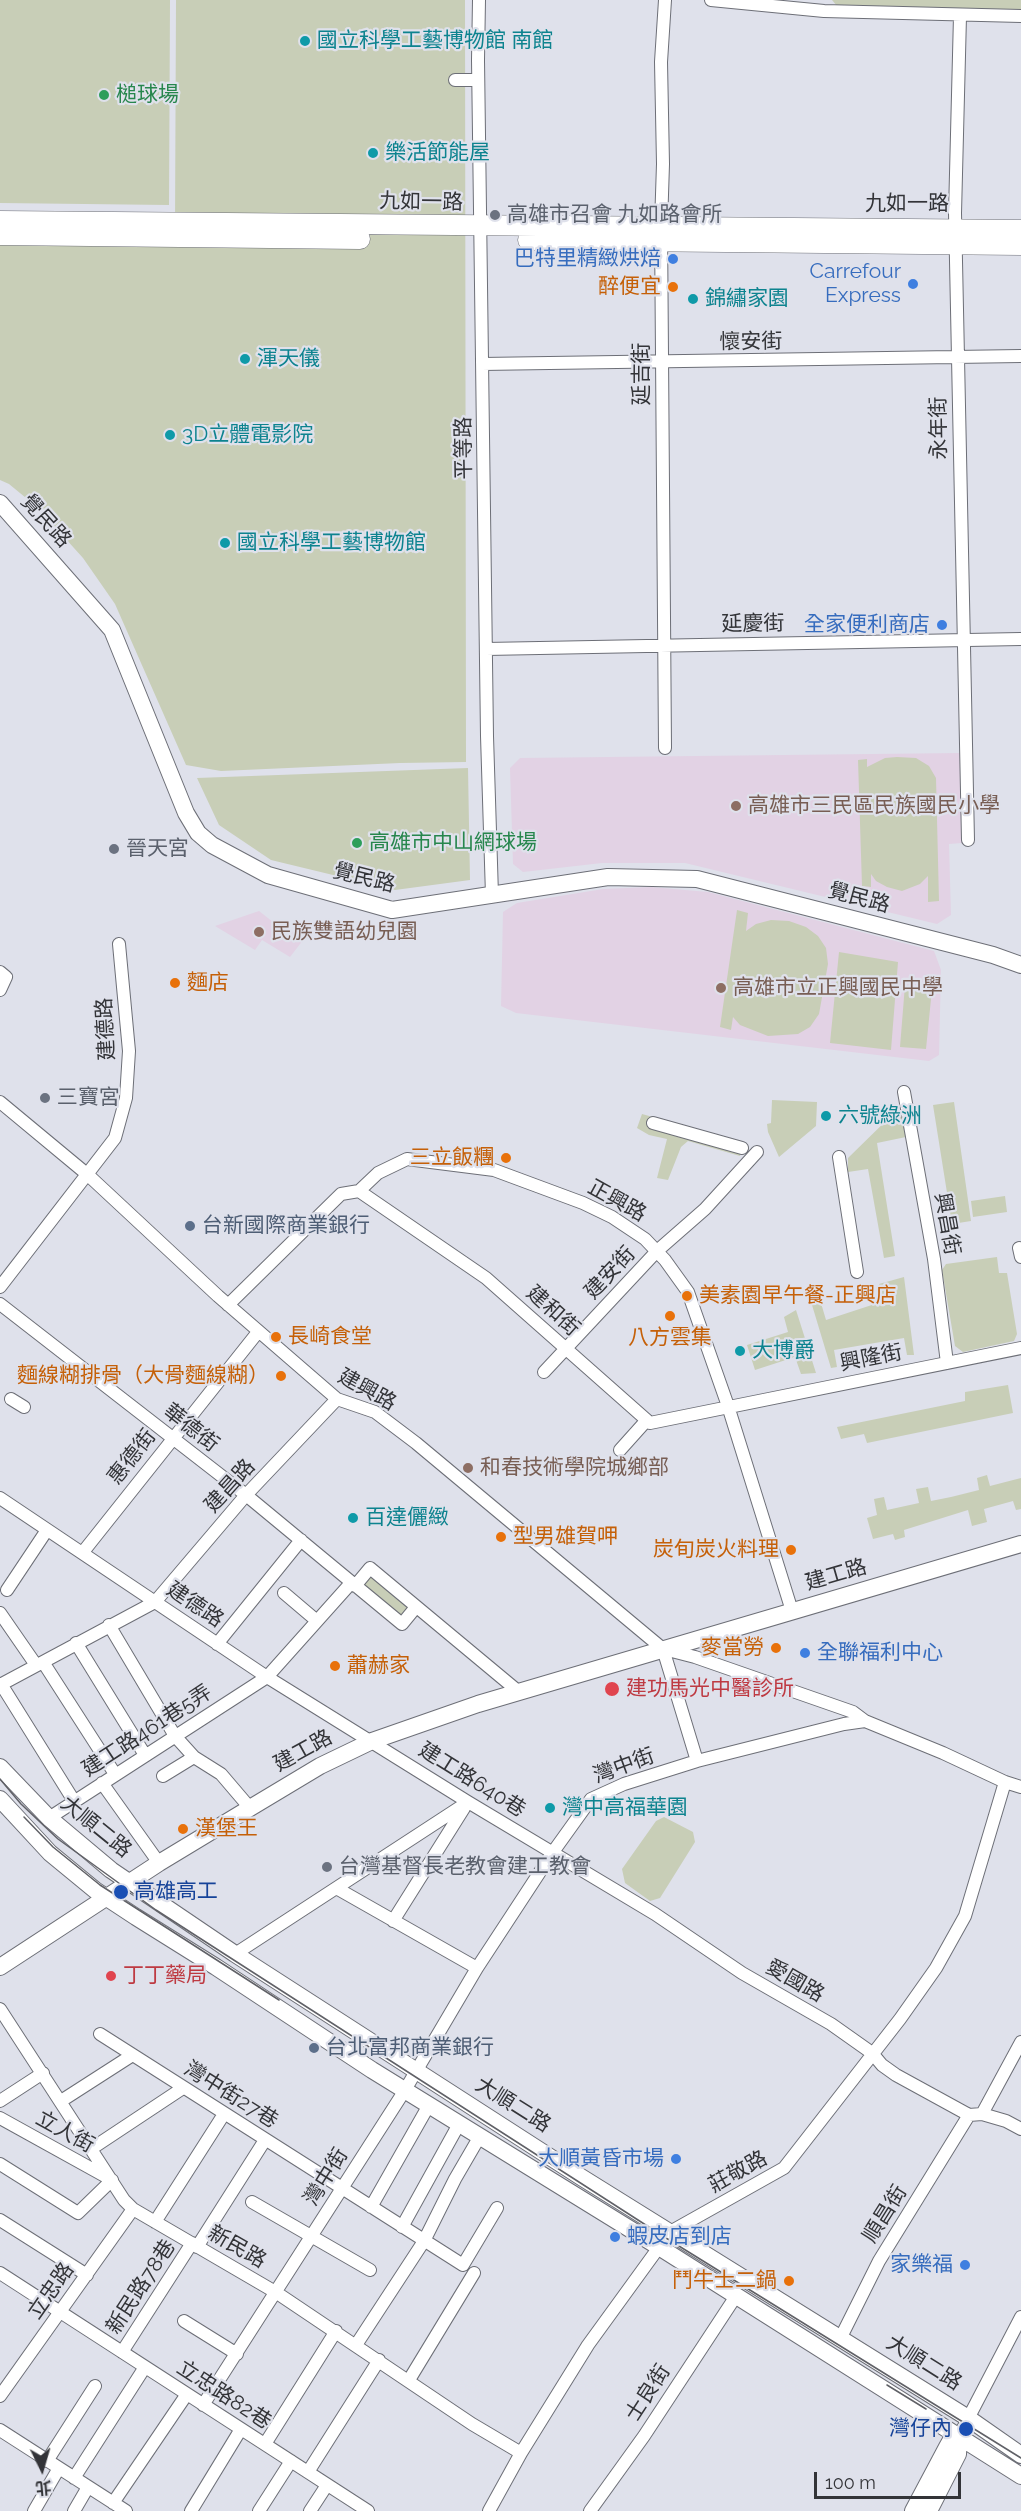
<!DOCTYPE html>
<html>
<head>
<meta charset="utf-8">
<style>
	body { margin:0 }
	#map { position:relative; width:1021px; height:2511px; overflow:hidden; background:#dfe1eb; font-family:Raleway,"Noto Sans TC",sans-serif }
	canvas { display:block }
	.north { position:absolute; left:12px; top:2439px; width:60px; height:60px; -webkit-text-stroke:4px #dfe1eb; paint-order:stroke; rotate:175deg; font-size:16px; font-weight:700; line-height:24px; text-align:center; color:#333438 }
	.north::after { content:''; display:block; margin:auto; width:21px; height:27px; background:#333438; clip-path:polygon(50% 0,100% 100%,50% 72%,0 100%) }
	.scale { position:absolute; left:814px; top:2472px; width:147px; height:27px; box-sizing:border-box; border:3px solid #333438; border-top:0; padding-left:8px; font-size:18px; line-height:21px; white-space:nowrap; color:#333438; -webkit-text-stroke:4px #dfe1eb; paint-order:stroke }
</style>
</head>
<body>
<div id="map">
<canvas width="1021" height="2511"></canvas>
<div class="north">北</div>
<div class="scale">100 m</div>
</div>
<script>
const c = document.querySelector('canvas').getContext('2d');
c.lineJoin = 'round';
function paint(path, color) { c.fillStyle = color; c.fill(path, 'evenodd'); }
const poly = rows => new Path2D(rows.map(r => 'M' + r).join(''));
function strokePath(path, color, width, dash) { c.strokeStyle = color; c.lineWidth = width; c.lineCap = dash ? 'butt' : 'round'; c.setLineDash(dash || []); c.stroke(path); }
function drawText(font, color, halo, rows, align = 'center') {
  c.font = font + ' Raleway,"Noto Sans TC",sans-serif'; c.lineWidth = 4.5; c.setLineDash([]); c.textBaseline = 'middle'; c.strokeStyle = halo; c.fillStyle = color; for (const [text, x, y, turn = 0] of rows) {
    c.save(); c.translate(x, y); c.rotate((+turn || 0) * Math.PI / 180); c.textAlign = isNaN(turn) ? turn : align; if (halo) c.strokeText(text, 0, 0); c.fillText(text, 0, 0); c.restore();
  }
}
const education = poly([
	[960,753,962,843,949,844,951,915,937,924,685,863,602,863,523,872,513,864,510,768,520,758],
	[651,887,708,892,934,951,941,970,939,1055,929,1061,516,1013,501,1006,503,912,517,903,603,889],
	[259,911,282,929,307,935,290,957,262,940,255,950,215,926]
]);
const green = poly([
	[0,0,170,0,169,205,0,203],
	[176,0,465,0,466,762,400,763,221,771,186,765,115,604,83,558,37,507,9,484,0,480,0,225,175,226],
	[832,0,1021,0,1021,10,837,6],
	[897,757,916,758,929,766,936,778,939,901,928,902,928,876,920,884,902,891,887,887,876,881,871,874,871,887,862,886,858,760,867,759,867,767,885,758],
	[468,768,470,880,395,890,271,860,219,825,197,778],
	[737,910,748,913,746,931,756,924,771,920,789,921,806,927,818,936,826,948,828,964,819,1014,810,1027,798,1034,768,1036,740,1025,733,1017,731,1030,720,1027],
	[839,952,898,962,891,1050,830,1043],
	[905,985,932,989,926,1049,900,1047],
	[772,1100,817,1102,816,1126,779,1157,768,1132,767,1124,771,1123],
	[954,1102,971,1221,952,1224,933,1105],
	[896,1111,901,1112,906,1137,877,1143,895,1256,884,1258,868,1169,848,1172,848,1158],
	[642,1114,743,1142,740,1156,688,1141,681,1147,668,1180,657,1178,667,1139,649,1135,637,1128],
	[1005,1196,1007,1212,973,1217,971,1201],
	[997,1257,999,1273,1007,1273,1017,1334,1014,1341,963,1352,955,1346,942,1270,946,1264],
	[904,1277,914,1355,907,1355,904,1338,834,1350,837,1367,831,1368,812,1305,821,1303,826,1320,884,1301,879,1284],
	[796,1310,816,1373,801,1374,795,1357,755,1370,747,1345,788,1332,784,1317],
	[1008,1385,1013,1413,867,1443,864,1434,841,1439,837,1427,965,1401,965,1392],
	[987,1475,990,1486,1021,1478,1021,1509,1016,1510,1013,1501,984,1509,987,1522,972,1526,968,1510,904,1530,905,1537,895,1540,893,1534,873,1539,867,1518,877,1515,874,1499,884,1497,887,1510,919,1503,916,1489,928,1487,931,1501,951,1497,979,1490,977,1478],
	[370,1574,409,1606,399,1618,360,1585],
	[664,1817,693,1832,695,1842,660,1898,650,1901,625,1883,622,1869,656,1821]
]);
const street = poly([
	[479,0,478,60,487,736,492,895],
	[711,0,824,11,1021,16],
	[960,16,955,213,968,840],
	[455,80,478,80],
	[482,364,1021,356],
	[486,649,1021,639],
	[665,748,661,225,663,164,661,62,665,0],
	[0,972,6,977,0,990],
	[904,1092,934,1259,947,1363],
	[0,1102,88,1175,218,1296,337,1399,375,1412,416,1443,663,1649,697,1761],
	[653,1123,742,1148],
	[839,1157,857,1272],
	[359,1191,486,1278,650,1423,1021,1348],
	[1019,1248,1021,1257],
	[0,1287,115,1138,126,1098,129,1051,119,944],
	[0,1304,246,1495,402,1624,416,1607],
	[228,1305,341,1194,359,1191,378,1173,407,1159,494,1170,583,1203,612,1217,645,1239,665,1260,688,1292,728,1406,792,1611],
	[544,1372,657,1251,705,1209,757,1152],
	[11,1399,24,1407],
	[620,1450,646,1421],
	[0,1498,267,1677,468,1802,655,1914,742,1973,831,2024,872,2053,882,2065,896,2075,969,2115,982,2114,1006,2121,1021,2129],
	[83,1552,258,1332],
	[355,1586,370,1568,519,1692],
	[7,1590,47,1530],
	[284,1593,317,1621],
	[0,1613,36,1665],
	[109,1625,175,1736,194,1757,221,1774,250,1808],
	[76,1643,145,1755],
	[217,1644,301,1540],
	[664,1649,695,1657,853,1712,865,1721],
	[43,1662,115,1774],
	[1,1684,74,1801],
	[0,1685,155,1602,246,1495,337,1399],
	[163,1776,194,1757],
	[102,1783,159,1863],
	[49,1818,267,1677,351,1583],
	[338,1889,477,1968],
	[393,1921,464,1808],
	[235,1954,468,1802],
	[0,2009,124,2200,133,2209,277,2293,472,2424,521,2453],
	[100,2034,463,2265,497,2208],
	[0,2101,43,2073],
	[61,2101,131,2056],
	[982,2114,1021,2042],
	[0,2118,112,2180,78,2213,0,2164],
	[91,2149,183,2088],
	[252,2202,370,2270],
	[371,2207,429,2105],
	[0,2220,87,2275],
	[155,2222,224,2114],
	[402,2227,459,2124],
	[197,2247,265,2140],
	[0,2273,368,2511],
	[184,2321,237,2354],
	[841,2337,879,2261,969,2115],
	[356,2345,424,2241,455,2179,480,2136],
	[122,2352,192,2243],
	[409,2380,474,2273],
	[0,2396,133,2209],
	[203,2405,405,2090,477,1968,553,1852,591,1799,624,1784,697,1761,844,1724,865,1721,943,1753,1005,1782,1021,1787],
	[0,2430,126,2511],
	[959,2436,1021,2317],
	[265,2444,336,2331],
	[47,2461,95,2386],
	[308,2472,379,2360],
	[74,2478,145,2367],
	[113,2503,187,2394],
	[34,2511,59,2468],
	[74,2511,88,2487],
	[191,2511,241,2429],
	[259,2511,291,2461],
	[310,2511,327,2485],
	[489,2511,521,2453,588,2345,670,2232,784,2168,900,2019,936,1968,965,1916,1005,1782],
	[590,2511,644,2436,736,2296]
]);
const secondary = poly([
	[0,503,112,630,186,813,198,833,212,845,268,875,392,910,608,877,697,879,993,955,1021,965],
	[0,1767,49,1818,111,1870,235,1954,581,2177,968,2418,1021,2455],
	[0,1799,50,1853,95,1890,136,1917,216,1967,372,2070,659,2247,1021,2476],
	[0,1967,159,1863,250,1808,320,1766,372,1741,478,1704,1021,1544],
	[913,2511,947,2447,951,2440,959,2436],
	[929,2511,958,2454,959,2436]
]);
const primary = poly([
	[0,221,1021,230],
	[0,235,360,239],
	[528,240,1021,245]
]);
const tram = poly([
	[0,1779,21,1804,58,1839,156,1910,666,2238,1021,2458],
	[24,1817,53,1847,100,1885,279,2000],
	[887,2385,926,2409]
]);
const markers = [
	[305,41,6,"#0f9aa8"],
	[104,95,6,"#2e9e5b"],
	[373,153,6,"#0f9aa8"],
	[495,215,6,"#6b7280"],
	[673,259,6,"#3f7fe0"],
	[913,284,6,"#3f7fe0"],
	[673,287,6,"#e8710a"],
	[693,299,6,"#0f9aa8"],
	[245,359,6,"#0f9aa8"],
	[170,435,6,"#0f9aa8"],
	[225,543,6,"#0f9aa8"],
	[942,625,6,"#3f7fe0"],
	[736,806,6,"#8d6e63"],
	[357,843,6,"#2e9e5b"],
	[114,849,6,"#6b7280"],
	[259,932,6,"#8d6e63"],
	[175,983,6,"#e8710a"],
	[721,988,6,"#8d6e63"],
	[45,1098,6,"#6b7280"],
	[826,1116,6,"#0f9aa8"],
	[506,1158,6,"#e8710a"],
	[190,1226,6,"#5c6f8a"],
	[687,1296,6,"#e8710a"],
	[670,1316,6,"#e8710a"],
	[276,1337,6,"#e8710a"],
	[740,1351,6,"#0f9aa8"],
	[281,1376,6,"#e8710a"],
	[468,1468,6,"#8d6e63"],
	[353,1518,6,"#0f9aa8"],
	[501,1537,6,"#e8710a"],
	[791,1550,6,"#e8710a"],
	[776,1648,6,"#e8710a"],
	[805,1653,6,"#3f7fe0"],
	[335,1666,6,"#e8710a"],
	[612,1689,8,"#e0444e"],
	[550,1808,6,"#0f9aa8"],
	[183,1829,6,"#e8710a"],
	[327,1867,6,"#6b7280"],
	[121,1892,8,"#1a4fb4"],
	[111,1976,6,"#e0444e"],
	[314,2048,6,"#5c6f8a"],
	[676,2159,6,"#3f7fe0"],
	[615,2237,6,"#3f7fe0"],
	[965,2265,6,"#3f7fe0"],
	[789,2281,6,"#e8710a"],
	[966,2429,8,"#1a4fb4"]
];
const cultureNames = [
	["國立科學工藝博物館 南館",317,41],
	["樂活節能屋",385,153],
	["錦繡家園",705,299],
	["渾天儀",257,359],
	["3D立體電影院",182,435],
	["國立科學工藝博物館",237,543],
	["六號綠洲",838,1116],
	["大博爵",752,1351],
	["百達儷緻",365,1518],
	["灣中高福華園",562,1808]
];
const leisureNames = [
	["槌球場",116,95],
	["高雄市中山網球場",369,843]
];
const streetNames = [
	["九如一路",421,202,1],
	["九如一路",907,204],
	["懷安街",751,342,-1],
	["延吉街",642,374,-90],
	["永年街",939,428,-91],
	["平等路",464,448,-91],
	["覺民路",46,521,48],
	["延慶街",753,624,-1],
	["覺民路",364,878,14],
	["覺民路",859,898,15],
	["建德路",106,1029,-93],
	["正興路",617,1201,29],
	["興昌街",947,1224,80],
	["建安街",610,1273,-47],
	["建和街",553,1311,42],
	["興隆街",871,1358,-11],
	["建興路",367,1390,29],
	["華德街",191,1428,38],
	["惠德街",132,1457,-52],
	["建昌路",230,1486,-48],
	["建工路",836,1575,-16],
	["建德路",195,1605,34],
	["建工路461巷5弄",147,1731,-33],
	["建工路",303,1751,-29],
	["灣中街",624,1766,-20],
	["建工路640巷",472,1780,32],
	["大順二路",96,1827,39],
	["愛國路",795,1981,30],
	["灣中街27巷",231,2095,32],
	["大順二路",513,2105,32],
	["立人街",65,2132,29],
	["莊敬路",738,2172,-29],
	["灣中街",326,2177,-58],
	["順昌街",885,2214,-58],
	["新民路",237,2247,30],
	["新民路78巷",141,2287,-57],
	["立忠路",51,2291,-55],
	["大順二路",924,2363,32],
	["士良街",648,2393,-57],
	["立忠路82巷",224,2395,33]
];
const worshipNames = [
	["高雄市召會 九如路會所",507,215],
	["晉天宮",126,849],
	["三寶宮",57,1098],
	["台灣基督長老教會建工教會",339,1867]
];
const shopNames = [
	["巴特里精緻烘焙",661,259],
	["Carrefour",901,272],
	["Express",901,296],
	["全家便利商店",930,625],
	["全聯福利中心",817,1653,"left"],
	["大順黃昏市場",664,2159],
	["蝦皮店到店",627,2237,"left"],
	["家樂福",953,2265]
];
const foodNames = [
	["醉便宜",661,287],
	["麵店",187,983,"left"],
	["三立飯糰",494,1158],
	["美素園早午餐-正興店",699,1296,"left"],
	["長崎食堂",288,1337,"left"],
	["八方雲集",670,1338,"center"],
	["麵線糊排骨（大骨麵線糊）",269,1376],
	["型男雄賀呷",513,1537,"left"],
	["炭旬炭火料理",779,1550],
	["麥當勞",764,1648],
	["蕭赫家",347,1666,"left"],
	["漢堡王",195,1829,"left"],
	["鬥牛士二鍋",777,2281]
];
const educationNames = [
	["高雄市三民區民族國民小學",748,806],
	["民族雙語幼兒園",271,932],
	["高雄市立正興國民中學",733,988],
	["和春技術學院城鄉部",480,1468]
];
const serviceNames = [
	["台新國際商業銀行",202,1226],
	["台北富邦商業銀行",326,2048]
];
const healthNames = [
	["建功馬光中醫診所",626,1689],
	["丁丁藥局",123,1976]
];
const transitNames = [
	["高雄高工",134,1892],
	["灣仔內",952,2429,"right"]
];
paint(education, '#e2d2e4');
paint(green, '#c8ceb7');
strokePath(street, '#6d6f77', 14);
strokePath(secondary, '#6d6f77', 18);
strokePath(primary, '#6d6f77', 21);
strokePath(street, '#fff', 12);
strokePath(secondary, '#fff', 16);
strokePath(primary, '#fff', 20);
strokePath(tram, '#606167', 1.5);
for (const [x, y, r, color] of markers) { const dot = new Path2D(); dot.arc(x, y, r, 0, 2 * Math.PI); c.fillStyle = color; c.fill(dot); strokePath(dot, '#dfe1eb', 2); }
drawText('21px', '#0d838f', '#dfe1eb', cultureNames, 'left');
drawText('21px', '#27864d', '#dfe1eb', leisureNames, 'left');
drawText('21px', '#333438', '#dfe1eb', streetNames);
drawText('21px', '#5b616d', '#dfe1eb', worshipNames, 'left');
drawText('21px', '#366cbe', '#dfe1eb', shopNames, 'right');
drawText('21px', '#c56008', '#dfe1eb', foodNames, 'right');
drawText('21px', '#785e54', '#dfe1eb', educationNames, 'left');
drawText('21px', '#4e5e75', '#dfe1eb', serviceNames, 'left');
drawText('21px', '#be3a42', '#dfe1eb', healthNames, 'left');
drawText('21px', '#164399', '#dfe1eb', transitNames, 'left');
</script>
</body>
</html>
